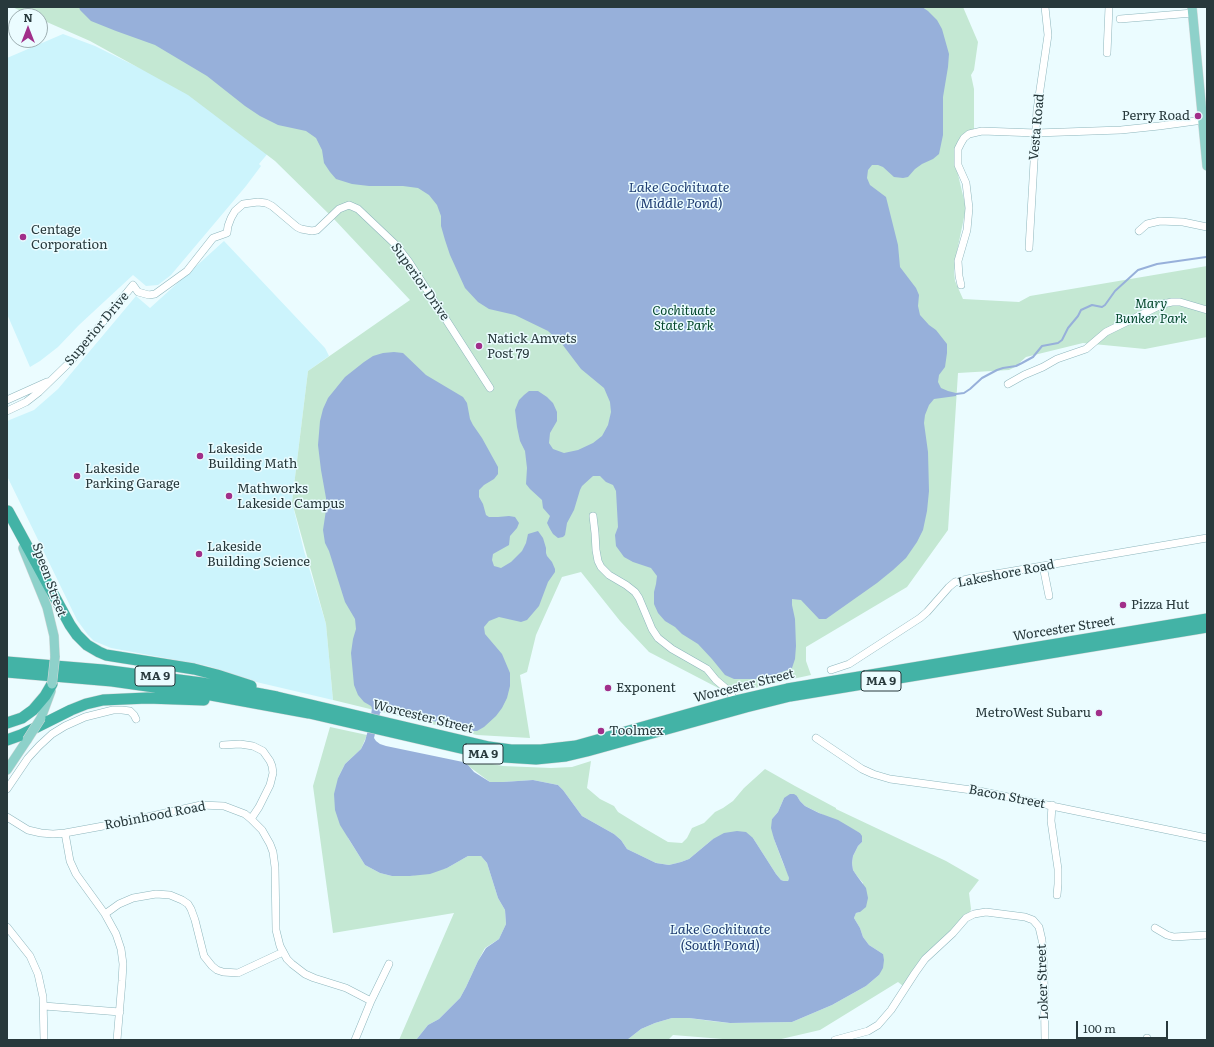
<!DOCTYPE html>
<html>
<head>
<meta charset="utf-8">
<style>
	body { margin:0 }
	#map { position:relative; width:1214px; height:1047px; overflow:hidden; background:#ebfcff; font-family:Literata,serif }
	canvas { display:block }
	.frame { position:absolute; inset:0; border:8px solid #28393c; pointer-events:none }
	.north { position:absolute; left:8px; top:8px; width:40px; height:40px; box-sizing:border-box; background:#ebfcff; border:1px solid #9daeb1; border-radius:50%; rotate:0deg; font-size:11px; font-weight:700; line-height:16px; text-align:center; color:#28393c }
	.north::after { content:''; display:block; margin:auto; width:14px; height:18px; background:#a12f8a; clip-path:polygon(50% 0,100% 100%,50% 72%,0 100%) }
	.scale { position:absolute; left:1076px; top:1021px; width:92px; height:18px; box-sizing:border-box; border:2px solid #28393c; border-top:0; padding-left:5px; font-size:12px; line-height:14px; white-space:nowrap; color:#28393c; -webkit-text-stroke:3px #ebfcff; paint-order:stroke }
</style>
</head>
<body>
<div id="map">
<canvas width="1214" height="1047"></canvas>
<div class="frame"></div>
<div class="north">N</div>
<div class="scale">100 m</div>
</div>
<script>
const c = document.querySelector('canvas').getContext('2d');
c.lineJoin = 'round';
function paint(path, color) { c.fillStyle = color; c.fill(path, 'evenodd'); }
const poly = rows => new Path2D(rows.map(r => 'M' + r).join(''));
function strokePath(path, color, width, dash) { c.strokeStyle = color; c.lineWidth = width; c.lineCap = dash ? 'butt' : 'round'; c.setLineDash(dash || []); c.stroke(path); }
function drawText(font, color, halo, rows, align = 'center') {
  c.font = font + ' Literata,serif'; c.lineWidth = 3; c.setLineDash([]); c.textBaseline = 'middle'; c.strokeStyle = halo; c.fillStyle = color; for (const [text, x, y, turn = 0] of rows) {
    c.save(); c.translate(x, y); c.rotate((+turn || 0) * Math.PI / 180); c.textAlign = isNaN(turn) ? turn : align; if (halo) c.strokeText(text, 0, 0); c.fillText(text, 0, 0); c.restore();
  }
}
const built = poly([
	[63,34,95,46,178,87,220,114,269,152,259,164,261,166,246,186,171,275,158,285,146,286,133,275,79,325,58,347,40,361,30,367,7,314,7,58],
	[224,241,325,348,329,356,308,371,292,502,304,551,326,624,333,700,252,681,208,666,111,648,94,641,88,635,77,620,7,476,7,421,34,410,58,389,136,296,150,308]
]);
const green = poly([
	[12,7,963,7,978,42,974,70,971,75,974,89,974,129,968,131,955,162,966,208,956,256,954,271,955,281,963,299,1019,302,1030,296,1207,266,1207,337,1145,349,1083,343,1026,357,1015,367,1009,370,958,373,948,530,907,587,806,647,806,661,811,675,774,683,725,696,724,691,649,652,620,621,581,572,562,577,536,635,527,672,520,675,530,738,477,735,333,700,326,624,292,502,308,371,410,300,333,218,275,161,188,95,90,41,40,19,40,16,33,16],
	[330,727,367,735,361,749,345,764,338,778,348,838,365,865,380,873,392,876,410,876,447,868,468,856,481,856,487,863,498,898,505,910,506,924,499,939,485,948,478,961,466,987,460,998,439,1019,428,1025,416,1040,399,1040,454,913,333,933,313,786],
	[469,760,503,766,551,768,572,767,591,761,587,788,600,799,614,806,618,812,644,828,668,842,682,843,687,838,692,828,704,823,715,812,723,808,733,801,744,788,765,769,795,786,836,808,836,809,946,861,979,880,969,893,971,909,970,912,922,957,903,986,898,982,820,1030,777,1040,735,1040,673,1035,668,1040,627,1040,641,1029,655,1023,672,1018,689,1018,711,1021,730,1023,792,1022,832,1005,866,986,879,975,883,954,869,945,863,937,860,928,854,918,856,913,860,912,863,883,857,876,853,870,852,863,853,856,858,846,862,842,860,833,805,806,800,801,797,796,784,798,778,812,772,819,774,839,783,863,788,874,789,878,788,881,784,881,781,880,776,874,753,838,713,839,689,859,681,862,669,865,656,863,627,849,621,840,614,834,582,816,563,790,558,785,533,780,503,782,490,782,471,768,468,765]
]);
const water = poly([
	[79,7,922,7,928,11,937,20,942,29,949,54,948,67,943,97,943,135,939,154,933,159,922,164,915,169,908,177,903,178,894,177,883,167,878,165,872,165,868,170,867,178,870,185,886,197,898,245,900,267,916,288,919,295,918,306,920,315,929,325,936,330,947,344,947,353,945,367,939,375,938,382,941,388,948,391,956,393,956,396,934,399,929,405,925,415,924,423,928,452,929,491,927,511,923,530,917,542,906,558,893,570,877,583,826,619,819,619,801,600,792,599,792,605,795,619,796,646,795,659,792,668,772,676,757,679,734,679,725,675,712,659,698,644,682,634,675,627,665,621,658,613,654,604,654,592,656,584,657,576,651,568,633,562,624,557,616,546,615,535,618,527,616,491,613,485,606,482,600,476,593,476,582,486,580,490,574,510,567,523,565,535,563,537,558,538,553,534,550,529,547,523,550,516,543,508,542,500,530,489,526,484,527,468,525,451,520,441,517,427,515,410,519,400,524,395,529,391,538,391,547,397,553,403,557,412,557,421,550,433,549,443,553,449,564,453,578,450,593,443,602,436,608,425,611,412,610,402,604,388,581,369,562,344,548,331,515,315,489,309,478,302,465,288,450,255,445,240,441,226,441,216,437,205,429,195,418,188,403,186,369,186,352,184,336,179,330,172,324,163,322,150,316,138,306,131,278,125,260,116,245,106,207,76,155,45,116,31,91,21,80,10],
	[394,352,403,353,426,375,463,397,467,403,470,419,473,425,482,438,498,467,498,474,494,479,484,485,479,490,479,497,483,504,486,515,489,517,498,517,509,516,515,517,519,523,517,528,510,536,509,545,493,554,492,560,494,566,501,568,511,562,522,551,526,543,528,534,538,531,543,538,546,548,546,553,547,556,552,562,555,569,555,572,548,582,539,606,527,620,521,622,499,617,489,621,484,627,485,634,502,654,510,673,510,686,507,698,502,708,496,716,484,727,477,731,473,731,385,709,380,713,374,738,376,741,380,744,386,746,463,762,468,765,474,772,490,782,503,782,533,780,558,785,563,790,582,816,614,834,621,840,627,849,656,863,669,865,681,862,689,859,713,839,724,833,737,831,746,832,753,838,776,874,781,880,784,881,788,881,789,878,774,839,771,828,772,819,778,812,784,798,790,794,794,794,797,796,800,801,805,806,819,813,838,820,860,833,862,836,862,842,858,846,853,856,852,863,853,870,857,876,866,888,868,898,866,907,860,912,856,913,854,918,860,928,863,937,869,945,883,954,884,960,883,968,879,975,866,986,832,1005,792,1022,730,1023,689,1018,672,1018,655,1023,641,1029,627,1040,416,1040,428,1025,439,1019,460,998,466,987,478,961,486,948,499,939,506,924,505,910,498,898,487,863,481,856,468,856,447,868,430,874,410,876,392,876,380,873,365,865,340,825,335,810,334,794,338,778,345,764,361,749,365,741,370,723,372,708,371,706,364,702,358,695,354,685,351,653,353,639,356,629,355,619,345,602,329,551,325,543,323,530,326,510,326,498,321,470,318,445,320,421,323,409,328,398,345,377,364,362,373,356,383,353]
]);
const stream = poly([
	[956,394,964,393,970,389,982,378,997,370,1003,368,1016,366,1022,363,1033,357,1042,346,1058,343,1062,340,1068,328,1078,316,1081,310,1092,305,1102,307,1105,305,1115,291,1138,270,1157,264,1206,257]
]);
const minor = poly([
	[1120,19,1193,13],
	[1107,53,1109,7],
	[1139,231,1147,224,1160,221,1183,222,1207,227],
	[1029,248,1037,110,1048,35,1045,7],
	[961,285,959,276,958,261,967,230,969,208,966,183,958,165,958,149,961,143,964,138,969,134,982,131,1036,133,1121,130,1159,126,1203,120],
	[1008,384,1024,375,1043,367,1057,359,1086,349,1106,332,1163,304,1172,302,1180,302,1207,310],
	[7,400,47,382],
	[7,411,26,402,39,392,72,360,133,285,138,292,149,295,155,294,187,271,213,238,227,233,228,226,231,218,235,211,243,204,258,202,266,203,272,206,297,227,301,229,312,231,317,230,339,209,349,205,358,209,396,245,409,262,490,388],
	[593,516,595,533,596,550,598,561,601,567,609,575,626,585,635,592,639,598,652,629,658,638,672,649,707,669,716,680,729,691,735,701],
	[1043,566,1049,596],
	[831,670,849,664,920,618,927,612,949,587,955,582,972,578,1207,538],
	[816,738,862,769,873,774,890,779,979,791,1207,838],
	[223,745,240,744,253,746,263,751,270,761,272,766,273,773,270,785,259,807,251,819],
	[7,789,28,758,39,746,52,734,65,726,85,717,113,710,122,710,130,711,134,715,136,719],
	[1052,805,1051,821,1058,869,1058,884,1057,895],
	[7,817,28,830,41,833,53,834,65,833,125,822,201,805,224,806,245,814,251,819,262,830,270,844,273,852,275,867,276,930,280,946,287,959,292,964,305,974,314,978,346,988,371,1001],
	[65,833,70,861,76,874,105,914,116,934,121,949,123,964,122,981,117,1040],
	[105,914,119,904,133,898,156,894,170,895,182,900,188,904,191,909,195,920,204,956,212,966,217,970,223,972,238,973,283,952],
	[7,927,30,956,38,974,43,997,44,1040],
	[1155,928,1167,935,1174,937,1207,935],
	[44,1006,120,1012],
	[1147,1038,1147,1040],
	[355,1040,371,1001,389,964],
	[835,1040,868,1031,878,1025,891,1010,915,973,925,959,953,933,966,918,974,914,986,912,1025,917,1033,920,1039,927,1042,940,1044,975,1045,1040]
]);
const major = poly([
	[1192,7,1207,166],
	[23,548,47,607,54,636,55,657],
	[41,718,51,691],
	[7,770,27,740]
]);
const highway = poly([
	[8,511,70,625,77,635,87,645,99,652,106,655,194,669,217,675,251,686],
	[7,662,103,670,202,683,277,697,489,747,511,750,541,750,576,746,735,701,787,689,1207,619],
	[7,672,112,681,211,695,309,713,482,753,504,757,536,759,566,756,587,751,746,707,790,696,1207,627],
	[7,723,22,718,33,710,45,696,52,684],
	[7,740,21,735,71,710,86,704,103,700,147,698,204,700]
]);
const majorBridge = poly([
	[52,684,55,657],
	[27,740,41,718]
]);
const markers = [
	[1198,116,4,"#a12f8a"],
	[23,237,4,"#a12f8a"],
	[479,346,4,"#a12f8a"],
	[200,456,4,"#a12f8a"],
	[77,476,4,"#a12f8a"],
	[229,496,4,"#a12f8a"],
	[199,554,4,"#a12f8a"],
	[1123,605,4,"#a12f8a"],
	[608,688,4,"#a12f8a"],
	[1099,713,4,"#a12f8a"],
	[601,731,4,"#a12f8a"]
];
const shields = [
	[155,676,40],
	[881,681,40],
	[483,754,40]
];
const shieldNames = [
	["MA 9",155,676],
	["MA 9",881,681],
	["MA 9",483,754]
];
const poiNames = [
	["Perry Road",1190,116,"right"],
	["Centage",31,230],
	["Corporation",31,245],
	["Natick Amvets",487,339],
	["Post 79",487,354],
	["Lakeside",208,449],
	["Building Math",208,464],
	["Lakeside",85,469],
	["Parking Garage",85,484],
	["Mathworks",237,489],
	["Lakeside Campus",237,504],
	["Lakeside",207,547],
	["Building Science",207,562],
	["Pizza Hut",1131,605],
	["Exponent",616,688],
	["MetroWest Subaru",1091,713,"right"],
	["Toolmex",609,731]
];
const streetNames = [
	["Vesta Road",1037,127,-85],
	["Superior Drive",420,282,55],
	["Superior Drive",97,329,-50],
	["Lakeshore Road",1006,574,-11],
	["Speen Street",49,580,70],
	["Worcester Street",1064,629,-9],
	["Worcester Street",744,686,-14],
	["Worcester Street",423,717,14],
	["Bacon Street",1007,797,11],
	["Robinhood Road",155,816,-11],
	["Loker Street",1043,982,-92]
];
const parkNames = [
	["Mary",1151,304],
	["Bunker Park",1151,319],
	["Cochituate",684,311],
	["State Park",684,326]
];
const waterNames = [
	["Lake Cochituate",679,188],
	["(Middle Pond)",679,204],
	["Lake Cochituate",720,930],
	["(South Pond)",720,946]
];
paint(built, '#ccf4fc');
paint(green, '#c4e8d3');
paint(water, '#97b0da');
strokePath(stream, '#97b0da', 2);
strokePath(minor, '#8eb6bd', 8);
strokePath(major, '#d4d7d8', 10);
strokePath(highway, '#d4d7d8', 12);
strokePath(minor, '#fff', 7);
strokePath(major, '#8ed1ca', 9);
strokePath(highway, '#43b3a6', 11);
strokePath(majorBridge, '#d4d7d8', 10, []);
strokePath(majorBridge, '#8ed1ca', 9);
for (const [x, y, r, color] of markers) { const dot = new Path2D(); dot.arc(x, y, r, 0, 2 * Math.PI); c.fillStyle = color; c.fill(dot); strokePath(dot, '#ebfcff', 1.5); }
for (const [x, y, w] of shields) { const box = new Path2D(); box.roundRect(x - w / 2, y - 10, w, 20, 3); c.fillStyle = '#ebfcff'; c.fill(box); strokePath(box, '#28393c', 1); }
drawText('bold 12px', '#28393c', null, shieldNames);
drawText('13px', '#28393c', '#ebfcff', poiNames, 'left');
drawText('13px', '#28393c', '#ebfcff', streetNames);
drawText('italic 13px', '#05482d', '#ebfcff', parkNames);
drawText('italic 14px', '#1e3c71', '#ebfcff', waterNames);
</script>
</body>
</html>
